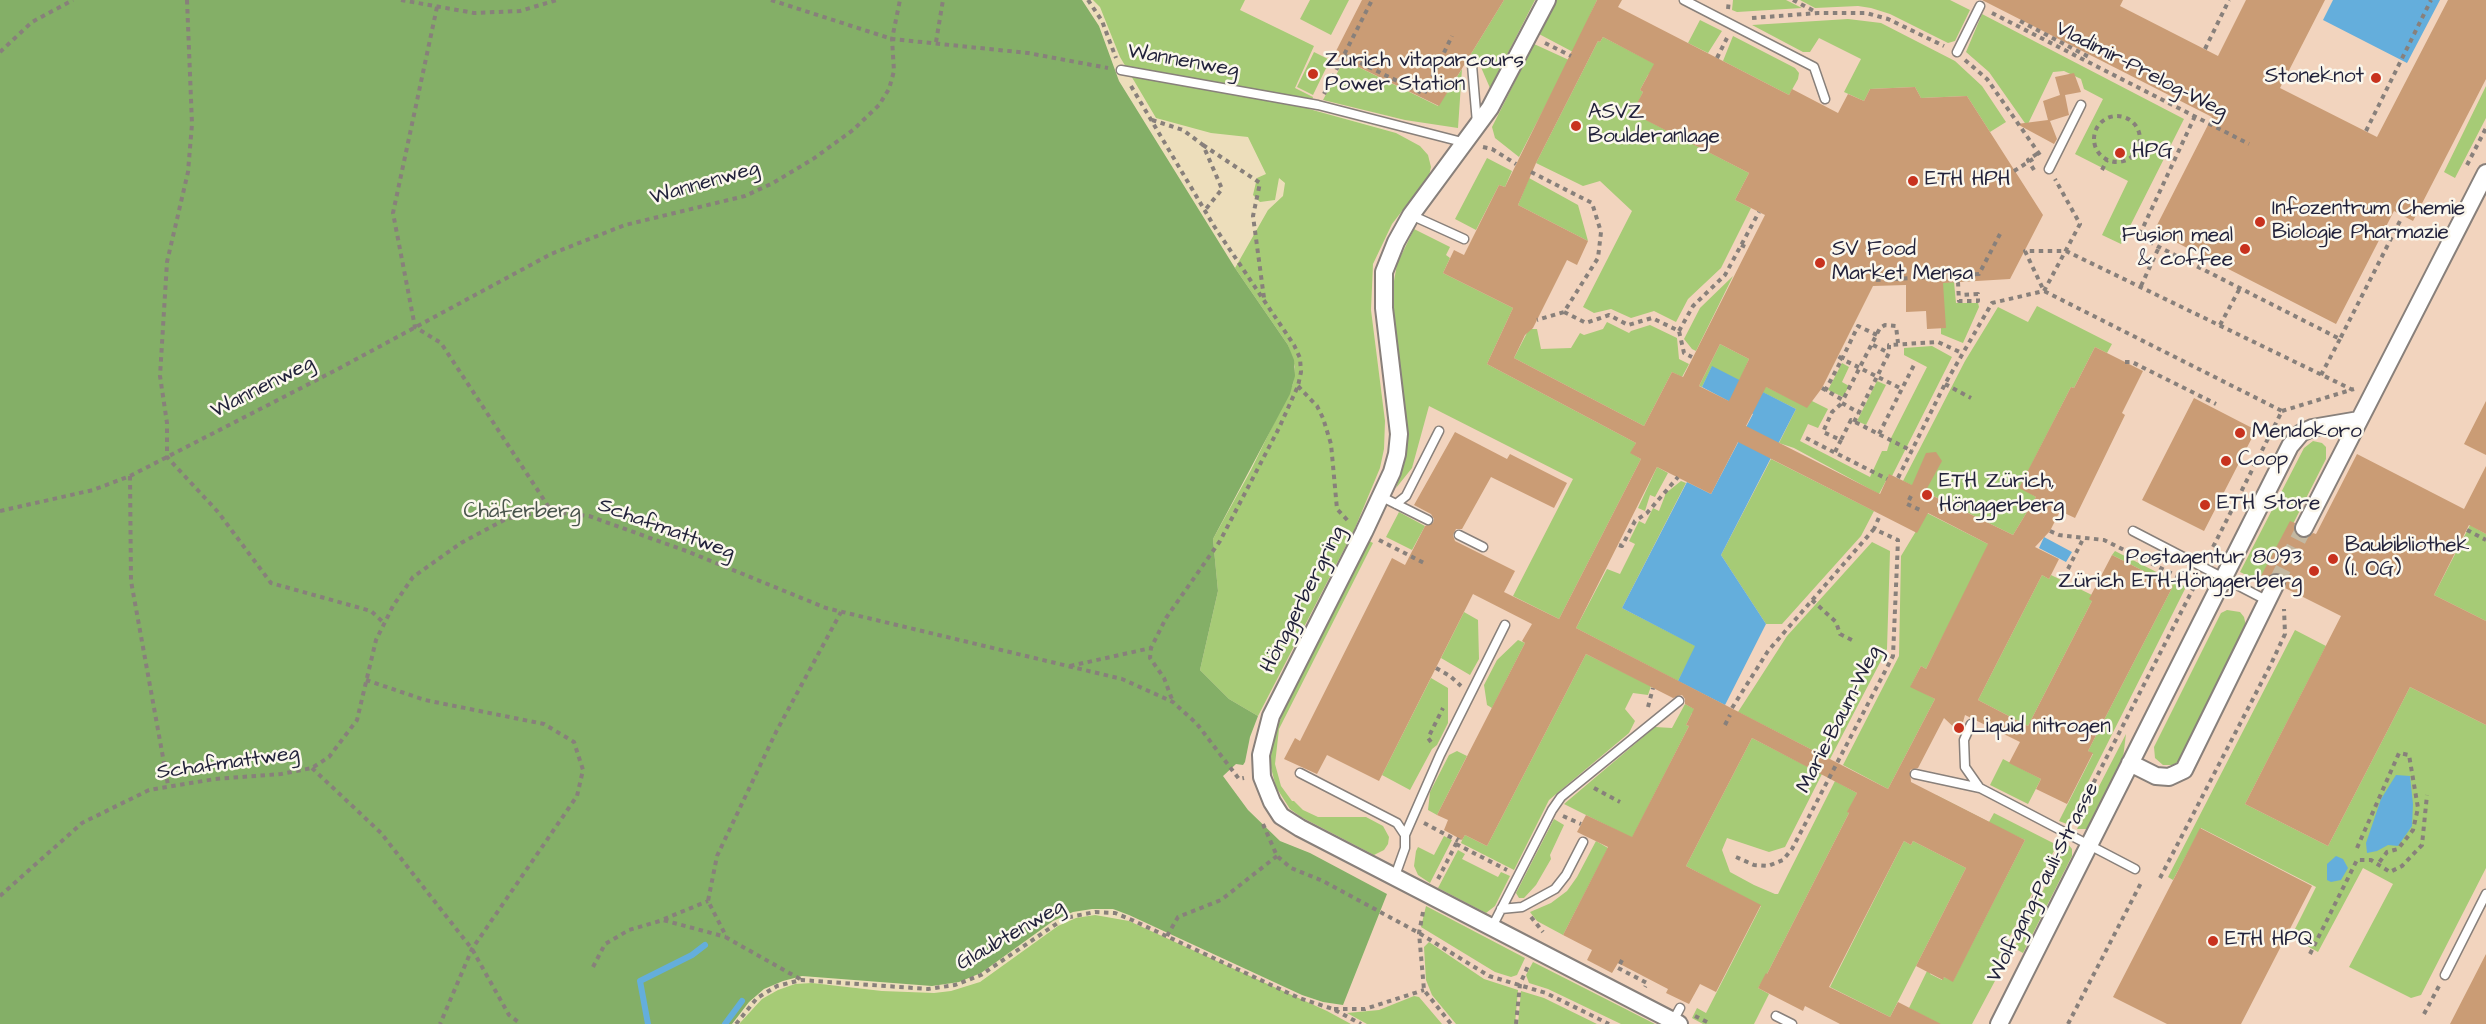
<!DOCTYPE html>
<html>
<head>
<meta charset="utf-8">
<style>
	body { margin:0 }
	canvas { display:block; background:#eddebb }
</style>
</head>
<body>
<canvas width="2486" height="1024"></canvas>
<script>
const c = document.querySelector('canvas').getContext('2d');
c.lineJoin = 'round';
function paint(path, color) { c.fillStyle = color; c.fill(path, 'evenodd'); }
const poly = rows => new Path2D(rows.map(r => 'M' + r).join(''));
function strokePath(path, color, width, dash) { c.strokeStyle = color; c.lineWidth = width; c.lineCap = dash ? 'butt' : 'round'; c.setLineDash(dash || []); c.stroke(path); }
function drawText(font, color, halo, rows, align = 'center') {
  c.font = font + ' "Architects Daughter",sans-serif'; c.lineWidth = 5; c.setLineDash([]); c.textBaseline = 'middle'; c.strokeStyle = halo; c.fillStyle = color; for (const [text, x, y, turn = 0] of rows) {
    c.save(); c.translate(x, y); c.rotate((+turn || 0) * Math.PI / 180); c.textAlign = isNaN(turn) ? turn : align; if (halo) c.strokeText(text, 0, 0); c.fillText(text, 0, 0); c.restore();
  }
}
const built = poly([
	[1245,0,2486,0,2486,1024,1061,1024,1129,915,1302,995,1323,1002,1343,1005,1387,894,1310,853,1280,841,1248,810,1222,775,1236,764,1247,748,1259,712,1355,528,1385,421,1371,310,1373,264,1392,224,1429,176,1431,167,1383,128,1309,109,1295,88,1314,46,1240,10]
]);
const green = poly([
	[1093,0,1245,0,1240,10,1314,46,1295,88,1313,97,1309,109,1396,133,1420,146,1428,155,1431,167,1429,176,1392,224,1373,264,1371,310,1385,421,1384,449,1380,468,1355,528,1258,716,1229,699,1200,670,1218,591,1213,539,1251,470,1293,384,1295,367,1288,345,1235,268,1268,210,1283,196,1285,183,1279,178,1275,200,1260,202,1253,195,1257,178,1266,174,1248,137,1211,133,1156,118,1120,57,1100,7],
	[1310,0,1349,0,1331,35,1300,19],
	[1504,0,1535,0,1490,88,1477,58,1466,62],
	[1556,0,1597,0,1573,52,1539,34],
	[1733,0,1786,0,1802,8,1737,12,1732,10],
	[1800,0,1950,0,1970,10,1955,41,1948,43,1890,14,1871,8,1858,6,1815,8],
	[1982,14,2184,119,2121,244,2102,235,2128,181,2075,154,2103,99,2084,89,2081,79,2064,71,2053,72,2027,126,1989,72,1966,52],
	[1848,19,1881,23,1955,61,1982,86,2006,122,1990,132,1967,96,1921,98,1915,87,1870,89,1864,101,1844,92,1861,59,1819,38,1810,52,1803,52,1752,25],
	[1700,20,1722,31,1708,53,1688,43],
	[1733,36,1795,68,1799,73,1798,79,1789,95,1723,61],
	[1603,37,1659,66,1648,75,1640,90,1643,92,1633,113,1749,173,1735,200,1751,208,1721,268,1688,299,1676,322,1654,311,1631,318,1611,309,1594,313,1583,307,1632,211,1600,181,1583,186,1536,163,1598,41,1600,42],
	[1534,44,1569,60,1519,157,1495,138,1492,127],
	[1314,52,1330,60,1313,95,1297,87],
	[1344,60,1438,106,1462,69,1458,128,1405,120,1323,100],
	[2486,86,2486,118,2455,178,2444,172],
	[1487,158,1512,171,1505,187,1499,185,1476,230,1455,219],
	[1529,178,1578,205,1588,241,1518,205],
	[1414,229,1450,247,1446,255,1450,258,1443,273,1513,308,1487,364,1636,443,1631,453,1641,459,1559,619,1513,596,1573,479,1429,406,1412,468,1396,488,1405,461,1408,438,1393,319,1394,281,1397,264],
	[1733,276,1696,351,1692,349,1684,339,1700,308],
	[1954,282,1956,303,1978,303,1979,307,1963,343,1941,334,1941,328,1924,284],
	[2037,306,2112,344,2107,353,2095,347,2074,388,2071,387,2020,487,2036,497,2013,535,1903,481,1965,361,1998,307,2028,322],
	[1607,322,1629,333,1631,331,1650,325,1677,338,1679,359,1689,364,1682,377,1672,372,1644,426,1514,358,1529,329,1537,329,1541,349,1571,348,1580,333,1584,335,1603,329],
	[1720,344,1749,359,1742,375,1807,407,1810,400,1828,409,1818,428,1808,424,1800,441,1870,477,1882,451,1887,451,1891,438,1927,367,1904,355,1904,348,1932,346,1952,357,1892,476,1889,475,1879,494,1794,448,1779,443,1796,409,1712,367,1702,387,1699,386],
	[1842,363,1849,367,1842,382,1849,386,1843,397,1828,390],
	[1877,381,1886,385,1866,425,1857,421],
	[2313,441,2322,443,2326,447,2326,459,2263,583,2240,572,2304,448],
	[1771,459,1874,511,1861,536,1782,624,1766,624,1721,555],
	[1657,467,1668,473,1655,497,1650,495,1645,511,1638,508],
	[1681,481,1686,483,1622,608,1696,646,1678,681,1576,628,1607,569,1620,574,1635,544,1629,541,1639,521,1645,524,1653,508,1659,511,1666,493],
	[1399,512,1425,526,1412,550,1386,537],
	[1927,513,1988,544,1988,547,1926,669,1921,666,1911,686,1935,699,1888,789,1843,765,1899,656,1901,556],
	[2470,525,2486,534,2486,621,2434,595],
	[1369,541,1373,543,1279,729,1275,764,1281,786,1292,801,1294,801,1303,810,1318,817,1366,817,1383,826,1389,837,1388,844,1384,850,1374,855,1301,817,1290,809,1276,787,1270,764,1273,739,1286,705],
	[1872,542,1890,551,1887,649,1830,759,1738,712,1787,636],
	[2115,551,2186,587,2067,824,2059,821,2093,754,2088,751,2173,586,2112,555],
	[2042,575,2049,579,2051,575,2092,595,2092,601,2028,726,1978,700],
	[2227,610,2240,612,2244,617,2246,626,2182,759,2173,765,2163,765,2155,758,2154,747,2221,613],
	[1464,612,1478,620,1479,659,1470,675,1441,658],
	[2295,630,2326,646,2245,804,2328,846,2410,687,2486,725,2486,868,2421,995,2411,998,2349,967,2393,884,2363,868,2318,952,2291,937,2316,887,2201,828,2173,880,2168,877],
	[1518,640,1525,643,1492,708,1487,705,1484,685,1497,660],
	[1586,654,1651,686,1648,695,1633,693,1625,709,1635,721,1629,733,1549,800,1514,870,1461,843,1462,840,1465,835,1487,846],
	[1431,678,1448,688,1448,723,1437,745,1432,749,1410,790,1382,775],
	[1685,704,1716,720,1692,713,1686,725,1689,726,1632,838,1564,804,1655,727,1672,728],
	[2126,734,2122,766,2091,826,2087,829,2077,829],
	[1752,738,1822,774,1785,847,1769,852,1727,838,1722,850,1730,872,1754,885,1775,894,1778,894,1835,781,1857,793,1848,812,1849,813,1767,974,1758,988,1769,994,1754,1024,1703,1024,1692,1018,1697,1008,1706,1013,1761,906,1686,866],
	[1457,751,1467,756,1437,815,1428,810,1430,792,1449,755],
	[2003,759,2041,779,2028,804,1990,785],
	[1936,795,1989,822,1994,813,2057,845,1990,975,1996,979,1972,1024,1931,1024,1932,1020,1909,1008,1928,969,1931,971,1930,974,1942,980,1944,977,1953,981,2025,840,1934,799],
	[1554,819,1564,825,1550,855,1551,859,1536,885,1524,898,1519,898,1516,893],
	[1444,836,1452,840,1430,883,1418,875,1414,866,1416,851,1418,847,1434,855],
	[1596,841,1608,848,1563,935,1537,921,1530,912,1551,903,1567,891,1577,877],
	[1904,841,1911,845,1913,841,1966,868,1890,1017,1830,987],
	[2067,843,2072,849,2072,856,2023,953,2014,948],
	[1458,850,1465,854,1462,859,1498,877,1501,872,1510,876,1495,906,1486,913,1438,888],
	[1426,906,1525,958,1517,975,1511,977,1495,972,1421,927],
	[1095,915,1129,921,1327,1011,1351,1024,739,1024,762,999,778,990,795,984,812,983,882,991,934,993,951,991,980,982,1058,926,1076,918],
	[1429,942,1484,979,1518,990,1515,1024,1456,1024,1432,995,1426,980,1424,947],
	[1533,962,1655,1024,1621,1024,1548,989,1529,983,1526,975],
	[1521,991,1544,998,1597,1024,1518,1024],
	[1414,996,1419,997,1442,1024,1367,1024,1347,1013,1379,1010]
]);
const forest = poly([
	[0,0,1082,0,1099,26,1119,81,1235,268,1288,345,1294,360,1295,376,1290,394,1213,539,1218,591,1200,670,1229,699,1258,716,1250,737,1245,762,1243,765,1236,764,1223,776,1248,810,1280,841,1310,853,1387,894,1343,1005,1323,1002,1302,995,1129,915,1113,909,1092,909,1073,912,1053,921,981,973,959,982,932,986,802,976,783,981,764,989,749,1002,732,1024,0,1024]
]);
const water = poly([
	[2333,0,2440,0,2407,63,2323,20],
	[1712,366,1796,409,1721,555,1766,624,1725,705,1678,681,1695,646,1622,608,1687,482,1711,494,1753,414,1702,387],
	[2044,537,2072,552,2066,562,2039,548],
	[2396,775,2410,776,2413,804,2412,826,2398,846,2388,845,2377,851,2367,853,2366,843,2381,799],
	[2336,856,2343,859,2348,868,2341,880,2331,882,2327,880,2327,864]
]);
const stream = poly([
	[648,1024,640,981,692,955,705,945],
	[725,1024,742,1001]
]);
const building = poly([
	[1362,0,1504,0,1439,106,1334,55],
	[1597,0,1622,0,1618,7,1789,95,1792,89,1838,113,1848,94,1864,101,1870,89,1915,87,1921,98,1967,96,2043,215,2010,279,1943,283,1946,328,1927,329,1926,311,1906,312,1906,285,1873,286,1822,388,1807,408,1766,387,1746,426,1880,494,1889,474,1912,485,1926,453,1936,452,1942,461,1925,492,2013,535,2036,497,2019,488,2071,387,2074,388,2095,347,2143,371,2122,413,2125,415,2075,518,2060,511,2050,531,2035,547,2059,559,2049,579,2042,575,1978,700,2028,726,2092,601,2089,599,2112,555,2173,586,2088,751,2093,753,2067,804,2036,789,2041,779,2009,763,2020,742,1965,715,1960,733,1944,718,1918,768,1910,770,1911,782,2025,840,1953,982,1944,977,1943,980,1916,966,1966,868,1913,841,1911,845,1904,841,1829,987,1890,1017,1898,1002,1941,1024,1840,1024,1805,1006,1803,1011,1758,988,1766,973,1767,974,1849,813,1847,812,1857,793,1752,738,1686,866,1761,905,1716,992,1700,984,1689,1004,1666,993,1668,989,1618,963,1612,973,1587,960,1592,950,1563,935,1608,847,1577,832,1586,815,1632,837,1689,726,1686,725,1694,709,1685,704,1685,699,1682,695,1673,698,1586,654,1487,846,1465,835,1462,840,1444,830,1448,820,1437,815,1525,643,1522,641,1532,624,1473,594,1379,781,1327,755,1317,774,1284,759,1295,738,1300,741,1392,558,1405,565,1425,526,1433,523,1434,519,1431,514,1414,505,1455,432,1507,459,1510,454,1567,483,1554,508,1491,477,1462,529,1456,529,1453,535,1455,541,1515,571,1504,592,1559,619,1641,459,1630,453,1636,443,1487,364,1513,308,1443,273,1454,250,1464,255,1499,185,1505,187],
	[1603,37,1654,64,1640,90,1643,92,1632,113,1749,173,1735,200,1765,215,1683,377,1672,372,1644,426,1514,358,1525,335,1533,328,1567,260,1577,265,1588,241,1518,205,1536,163,1598,41,1600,42],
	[1720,344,1749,359,1729,401,1699,386],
	[1738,442,1917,533,1928,513,1988,544,1926,669,1921,666,1910,687,1935,699,1888,789,1576,628,1657,467,1711,494],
	[1982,0,2123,0,2120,6,2218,56,2246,0,2325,0,2280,88,2377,137,2448,0,2486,0,2486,79,2413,221,2394,211,2336,324,2154,231,2212,117],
	[2074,73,2081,92,2065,95,2069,115,2050,121,2057,139,2054,144,2017,124,2048,120,2043,101,2060,95,2055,77],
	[2194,398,2256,430,2204,531,2142,500],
	[2486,401,2486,455,2464,444],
	[2357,454,2464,509,2486,466,2486,534,2469,525,2434,595,2486,621,2486,725,2410,687,2328,846,2245,804,2341,616,2285,588,2286,582,2281,574,2275,573,2266,579,2261,576,2290,521,2295,523,2294,529,2299,537,2305,538,2313,533,2316,534],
	[2200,828,2312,886,2241,1024,2167,1024,2113,997],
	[2486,954,2486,1024,2450,1024]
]);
const minorTunnel = poly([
	[2276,583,2304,528]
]);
const path = poly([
	[187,0,192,124,188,172,167,262,160,376,167,423,167,457,218,512,271,583,371,611,384,623],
	[401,0,474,13,520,11,557,0],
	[771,0,892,39,1028,53,1108,68],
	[1088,0,1102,21,1116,58],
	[1793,0,1816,12],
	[437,7,393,213,415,327,441,343,552,512],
	[1728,9,1729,0],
	[1992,13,2249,144],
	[1752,18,1818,13,1866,13,1888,19,1944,46],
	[2020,21,2089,57],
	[936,42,943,0],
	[1545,43,1571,56],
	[2205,49,2229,0],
	[0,52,32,22,73,0],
	[1344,55,1424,94,1452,36],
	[1717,58,1727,38],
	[1965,60,1987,79,2040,155],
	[1131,86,1214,226,1294,345,1300,358,1301,372,1298,386,1279,428,1220,541,1166,618,1151,648,1150,658,1164,678,1173,702],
	[1324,94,1372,0],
	[2195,116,2139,236,2159,247,2340,339,2400,221],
	'2094 139a23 23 0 1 1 46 0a23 23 0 1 1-46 0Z',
	[1152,120,1183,130,1203,145,1222,189,1205,210],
	[2366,131,2431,0],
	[1203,145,1260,183,1253,216,1264,298],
	[1483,147,1492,149,1516,164],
	[2467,165,2486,128],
	[2034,170,2028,160,2038,153],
	[2102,170,2107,160],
	[1531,172,1592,203,1601,232,1598,258,1564,312,1537,320],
	[2376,209,2379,203],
	[1741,245,1748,248],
	[1876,280,1979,274,2000,234],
	[1958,282,1959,301,1978,301,1978,294,1960,295],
	[2141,286,2159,247],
	[1564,312,1586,323,1609,315,1628,325,1652,318,1679,331,1684,353,1692,357],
	[2220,325,2240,288],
	[1679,331,1693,306,1725,275,1759,212],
	[1877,335,1858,326,1842,359,1902,389],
	[1873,345,1889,353],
	[2125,362,2132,362,2216,404],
	[2321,375,2340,339],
	[1945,384,1971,398],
	[1298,386,1317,406,1323,418,1331,444,1337,509,1350,523],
	[1822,388,1843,400,1880,328,1885,325,1896,326,1898,343],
	[1825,391,1842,359,1838,356],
	[1842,403,1859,413],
	[1841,404,1832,412,1823,432,1841,440,1851,420,1912,451],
	[2282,411,2354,389],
	[1854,422,1889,353,1889,345,1938,342,1962,353],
	[1879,434,1914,365],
	[1806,438,1887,479],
	[1835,452,1841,440],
	[130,476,131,581,168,785],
	[1898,478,1945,384,1992,303,2044,291,2080,224,2055,179],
	[1911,496,1907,504,1920,510],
	[0,511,93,490,130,476,338,369,551,254,625,225,745,196,773,183,813,159,853,130,879,105,889,89,894,71,892,39,900,0],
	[2467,530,2486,540],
	[2050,531,2059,535,2104,540,2195,585,2198,578],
	[1379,540,1424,563],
	[1619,545,1622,546,1635,521,1647,513,1678,477],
	[2209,555,2282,411,2044,291,2025,251,2066,251,2353,390],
	[2068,569,2083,539],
	[1812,600,1836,622,1840,634,1854,641],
	[1070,666,1151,648],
	[1436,668,1450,676,1461,686],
	[366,680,425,700,544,724,574,742,583,770,577,796,472,949,440,1024],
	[1648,707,1653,688],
	[1732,708,1768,651,1874,529],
	[1725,725,1730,715],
	[1431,742,1428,738,1443,708],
	[312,768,381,833,472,949,509,1015,521,1024],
	[1594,788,1620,802],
	[1563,816,1581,824],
	[1424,823,1458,841],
	[2073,823,2195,585],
	[1263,824,1277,856,1291,868,1323,881,1419,933,1489,976,1546,993,1609,1024],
	[1456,844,1507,870],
	[2357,848,2399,753,2409,755,2418,808,2413,830,2398,849,2387,852,2378,864],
	[1736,857,1754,865,1768,866,1783,860,1792,849,1893,656,1898,540,1874,529,1880,515],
	[2160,878,2271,664,2285,634,2284,609],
	[1438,879,1459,838],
	[0,896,82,823,149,790,215,779,281,774,312,768,329,757,357,720,376,640,393,606,413,577,461,543,506,519,545,511,589,516,689,552,826,608,1122,679,1173,702,1197,724,1239,779,1244,778],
	[1423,912,1419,933,1424,990,1451,1024],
	[1531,917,1543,932],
	[664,919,708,901],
	[1167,936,1178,917,1221,900,1277,856],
	[2310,954,2357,860,2371,860,2390,872,2402,866,2422,845,2427,795],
	[1622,960,1618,968,1647,983,1645,987],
	[2006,966,2009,946,2061,845],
	[593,967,605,944,629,930,663,920,726,937],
	[800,979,727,938,708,901,717,856,776,732,841,612],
	[1334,1009,1365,1009,1424,990],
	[2424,1014,2439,986],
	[1695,1016,1711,1024],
	[736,1024,757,998,777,986,801,980,928,989,955,985,981,975,1065,918,1095,912,1115,913,1132,920,1299,998,1333,1009,1361,1024],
	[1516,1024,1520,984,1528,966],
	[2068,1024,2142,881]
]);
const service = poly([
	[1684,0,1814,67,1825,99],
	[1957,52,1980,6],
	[1472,65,1477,123],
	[1121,70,1318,105,1466,143],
	[2049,169,2081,105],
	[1411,215,1464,239],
	[1380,496,1428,520],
	[1396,504,1406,496,1439,431],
	[2133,531,2268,601],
	[1459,535,1483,547],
	[1971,724,1964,740,1965,767,1979,787],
	[1300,773,1397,823,1405,835,1405,848,1395,876],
	[1915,774,1980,788,2135,869],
	[1405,835,1440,755,1505,625],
	[1501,909,1522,907,1555,889,1566,875,1583,842],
	[1492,927,1552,810,1561,797,1679,701],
	[2445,975,2486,894],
	[1776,1016,1792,1024],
	[1673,1021,1680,1008]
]);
const minor = poly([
	[1547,0,1490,108,1411,215,1396,242,1384,272,1384,308,1399,434,1397,454,1392,472,1364,532,1271,716,1261,755,1262,777,1272,802,1281,816,1300,828,1679,1024],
	[2304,528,2486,173],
	[2130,763,2156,776,2169,777,2184,770,2276,583],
	[1999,1024,2290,446,2301,433,2312,428,2359,420]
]);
const pathBridge = poly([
	[2014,171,2033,159]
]);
const markers = [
	[1313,74,6,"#c8321e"],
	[2376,78,6,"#c8321e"],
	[1576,126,6,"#c8321e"],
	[2120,153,6,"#c8321e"],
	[1913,181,6,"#c8321e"],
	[2260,222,6,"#c8321e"],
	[2245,249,6,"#c8321e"],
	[1820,263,6,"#c8321e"],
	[2240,433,6,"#c8321e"],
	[2226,461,6,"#c8321e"],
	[1927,495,6,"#c8321e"],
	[2205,505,6,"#c8321e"],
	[2333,559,6,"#c8321e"],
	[2314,571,6,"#c8321e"],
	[1959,728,6,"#c8321e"],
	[2213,941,6,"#c8321e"]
];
const streetNames = [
	["Wannenweg",1183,62,10],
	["Vladimir-Prelog-Weg",2141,71,27],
	["Wannenweg",705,184,-16],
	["Wannenweg",263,388,-27],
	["Schafmattweg",666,530,20],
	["Hönggerbergring",1304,600,-63],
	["Marie-Baum-Weg",1840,720,-63],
	["Schafmattweg",228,764,-8],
	["Wolfgang-Pauli-Strasse",2044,883,-63],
	["Glaubtenweg",1011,936,-30]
];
const poiNames = [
	["Zurich vitaparcours",1325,62],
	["Power Station",1325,86],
	["Stoneknot",2364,78,"right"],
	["ASVZ",1588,114],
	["Boulderanlage",1588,138],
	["HPG",2132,153],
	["ETH HPH",1925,181],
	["Infozentrum Chemie",2272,210],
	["Biologie Pharmazie",2272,234],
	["Fusion meal",2233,237,"right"],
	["& coffee",2233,261,"right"],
	["SV Food",1832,251],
	["Market Mensa",1832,275],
	["Mendokoro",2252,433],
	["Coop",2238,461],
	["ETH Zürich,",1939,483],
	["Hönggerberg",1939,507],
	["ETH Store",2217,505],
	["Baubibliothek",2345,547],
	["(1. OG)",2345,571],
	["Postagentur 8093",2302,559,"right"],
	["Zürich ETH-Hönggerberg",2302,583,"right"],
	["Liquid nitrogen",1971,728],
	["ETH HPQ",2225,941]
];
const parkNames = [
	["Chäferberg",522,513]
];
paint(built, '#f2d4be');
paint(green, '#a6cb76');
paint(forest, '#84af67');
paint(water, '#64aedc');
strokePath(stream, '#64aedc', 6);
paint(building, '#ca9c75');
strokePath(minorTunnel, '#c4b8a1', 16, [16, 8]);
strokePath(service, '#88807b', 11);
strokePath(minor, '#88807b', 20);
strokePath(path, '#88807b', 4, [4.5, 4.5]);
strokePath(service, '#fff', 8);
strokePath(minor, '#fff', 16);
strokePath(pathBridge, '#88807b', 4, [4.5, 4.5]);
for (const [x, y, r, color] of markers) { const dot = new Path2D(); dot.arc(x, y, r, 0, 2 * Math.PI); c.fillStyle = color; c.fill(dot); strokePath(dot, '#fbf7ec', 2); }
drawText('21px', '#22223b', '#fbf7ec', streetNames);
drawText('21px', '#22223b', '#fbf7ec', poiNames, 'left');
drawText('21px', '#4a554d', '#fbf7ec', parkNames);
</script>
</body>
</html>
